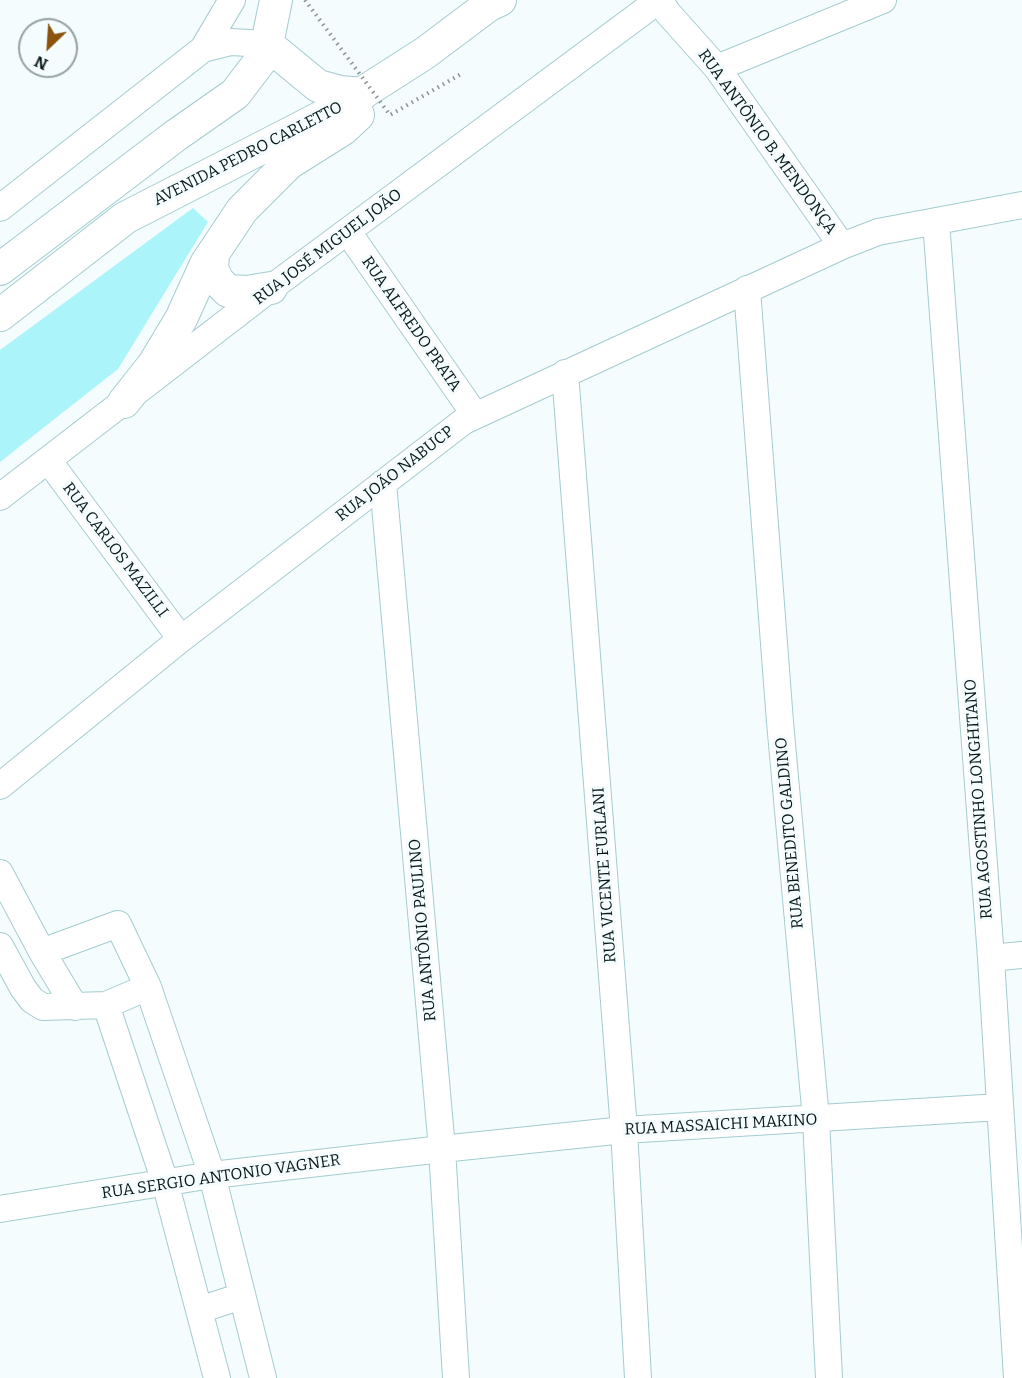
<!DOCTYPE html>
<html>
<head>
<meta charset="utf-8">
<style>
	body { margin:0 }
	#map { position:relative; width:1022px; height:1378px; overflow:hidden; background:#f4fcfd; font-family:Bitter,serif }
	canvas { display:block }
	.north { position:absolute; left:18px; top:18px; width:60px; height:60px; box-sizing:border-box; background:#f4fcfd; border:2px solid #96a1a2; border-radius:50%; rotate:205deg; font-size:16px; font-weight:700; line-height:24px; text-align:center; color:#081819 }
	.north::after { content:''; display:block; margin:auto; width:21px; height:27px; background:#8c530d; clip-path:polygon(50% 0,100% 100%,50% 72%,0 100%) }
</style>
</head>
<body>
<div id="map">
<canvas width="1022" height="1378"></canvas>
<div class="north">N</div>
</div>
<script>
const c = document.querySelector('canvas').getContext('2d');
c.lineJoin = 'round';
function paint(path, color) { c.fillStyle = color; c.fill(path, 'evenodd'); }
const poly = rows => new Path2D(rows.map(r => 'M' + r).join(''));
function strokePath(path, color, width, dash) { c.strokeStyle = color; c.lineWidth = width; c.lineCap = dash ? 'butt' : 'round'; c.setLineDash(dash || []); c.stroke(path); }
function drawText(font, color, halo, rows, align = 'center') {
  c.font = font + ' Bitter,serif'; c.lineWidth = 6; c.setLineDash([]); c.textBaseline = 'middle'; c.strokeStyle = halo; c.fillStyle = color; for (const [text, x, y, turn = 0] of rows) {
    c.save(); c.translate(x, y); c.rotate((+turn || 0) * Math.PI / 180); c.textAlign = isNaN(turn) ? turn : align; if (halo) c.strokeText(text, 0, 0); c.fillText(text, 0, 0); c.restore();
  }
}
const green = poly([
	[193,208,208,222,118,369,0,462,0,350]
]);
const minor = poly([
	[660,0,667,12,717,68,842,246],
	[203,49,232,0],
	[717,68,883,0],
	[0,208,203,49,231,42,267,44],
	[936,221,991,958,1017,1378],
	[348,232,475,415],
	[747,289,780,722,816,1119,829,1378],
	[565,373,624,1130,638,1378],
	[48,460,181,639],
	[383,483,442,1149,456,1378],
	[0,497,271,288,659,0],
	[0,786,181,639,464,421,842,246,878,232,1022,205],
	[0,873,42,952,75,1007],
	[0,946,23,988,32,1000,43,1007,106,1005,165,1182,217,1378],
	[42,952,118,924,148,987],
	[991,958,1022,955],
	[106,1005,148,987,212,1175,263,1378],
	[0,1209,212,1175,442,1149,624,1130,1000,1107],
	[199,1310,242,1296]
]);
const major = poly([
	[267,44,318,86,340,92,362,94],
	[213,254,212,269,218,281,228,291,247,292,271,288],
	[0,269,175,136,235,94,261,60,267,44,276,0],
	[0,315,125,218,339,108,425,53,489,5,500,0],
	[124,402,154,364,181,319,206,264,242,210,289,163,343,129,358,115]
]);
const pathBridge = poly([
	[305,0,390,115,461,74]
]);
const streetNames = [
	["RUA ANTÔNIO B. MENDONÇA",767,142,54],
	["AVENIDA PEDRO CARLETTO",248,154,-27],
	["RUA JOSÉ MIGUEL JOÃO",328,247,-37],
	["RUA ALFREDO PRATA",411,324,55],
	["RUA JOÃO NABUCP",395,474,-38],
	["RUA CARLOS MAZILLI",115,550,53],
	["RUA AGOSTINHO LONGHITANO",979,799,-94],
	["RUA BENEDITO GALDINO",790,833,-95],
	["RUA VICENTE FURLANI",605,875,-94],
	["RUA ANTÔNIO PAULINO",423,930,-95],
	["RUA MASSAICHI MAKINO",721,1125,-3],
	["RUA SERGIO ANTONIO VAGNER",221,1177,-8]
];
paint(green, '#abf5fa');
strokePath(minor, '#a4cccf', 28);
strokePath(major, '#a4cccf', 34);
strokePath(minor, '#fff', 26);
strokePath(major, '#fff', 32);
strokePath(pathBridge, '#899495', 4, [1.5, 4.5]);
drawText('16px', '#081819', '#f4fcfd', streetNames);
</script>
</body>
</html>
